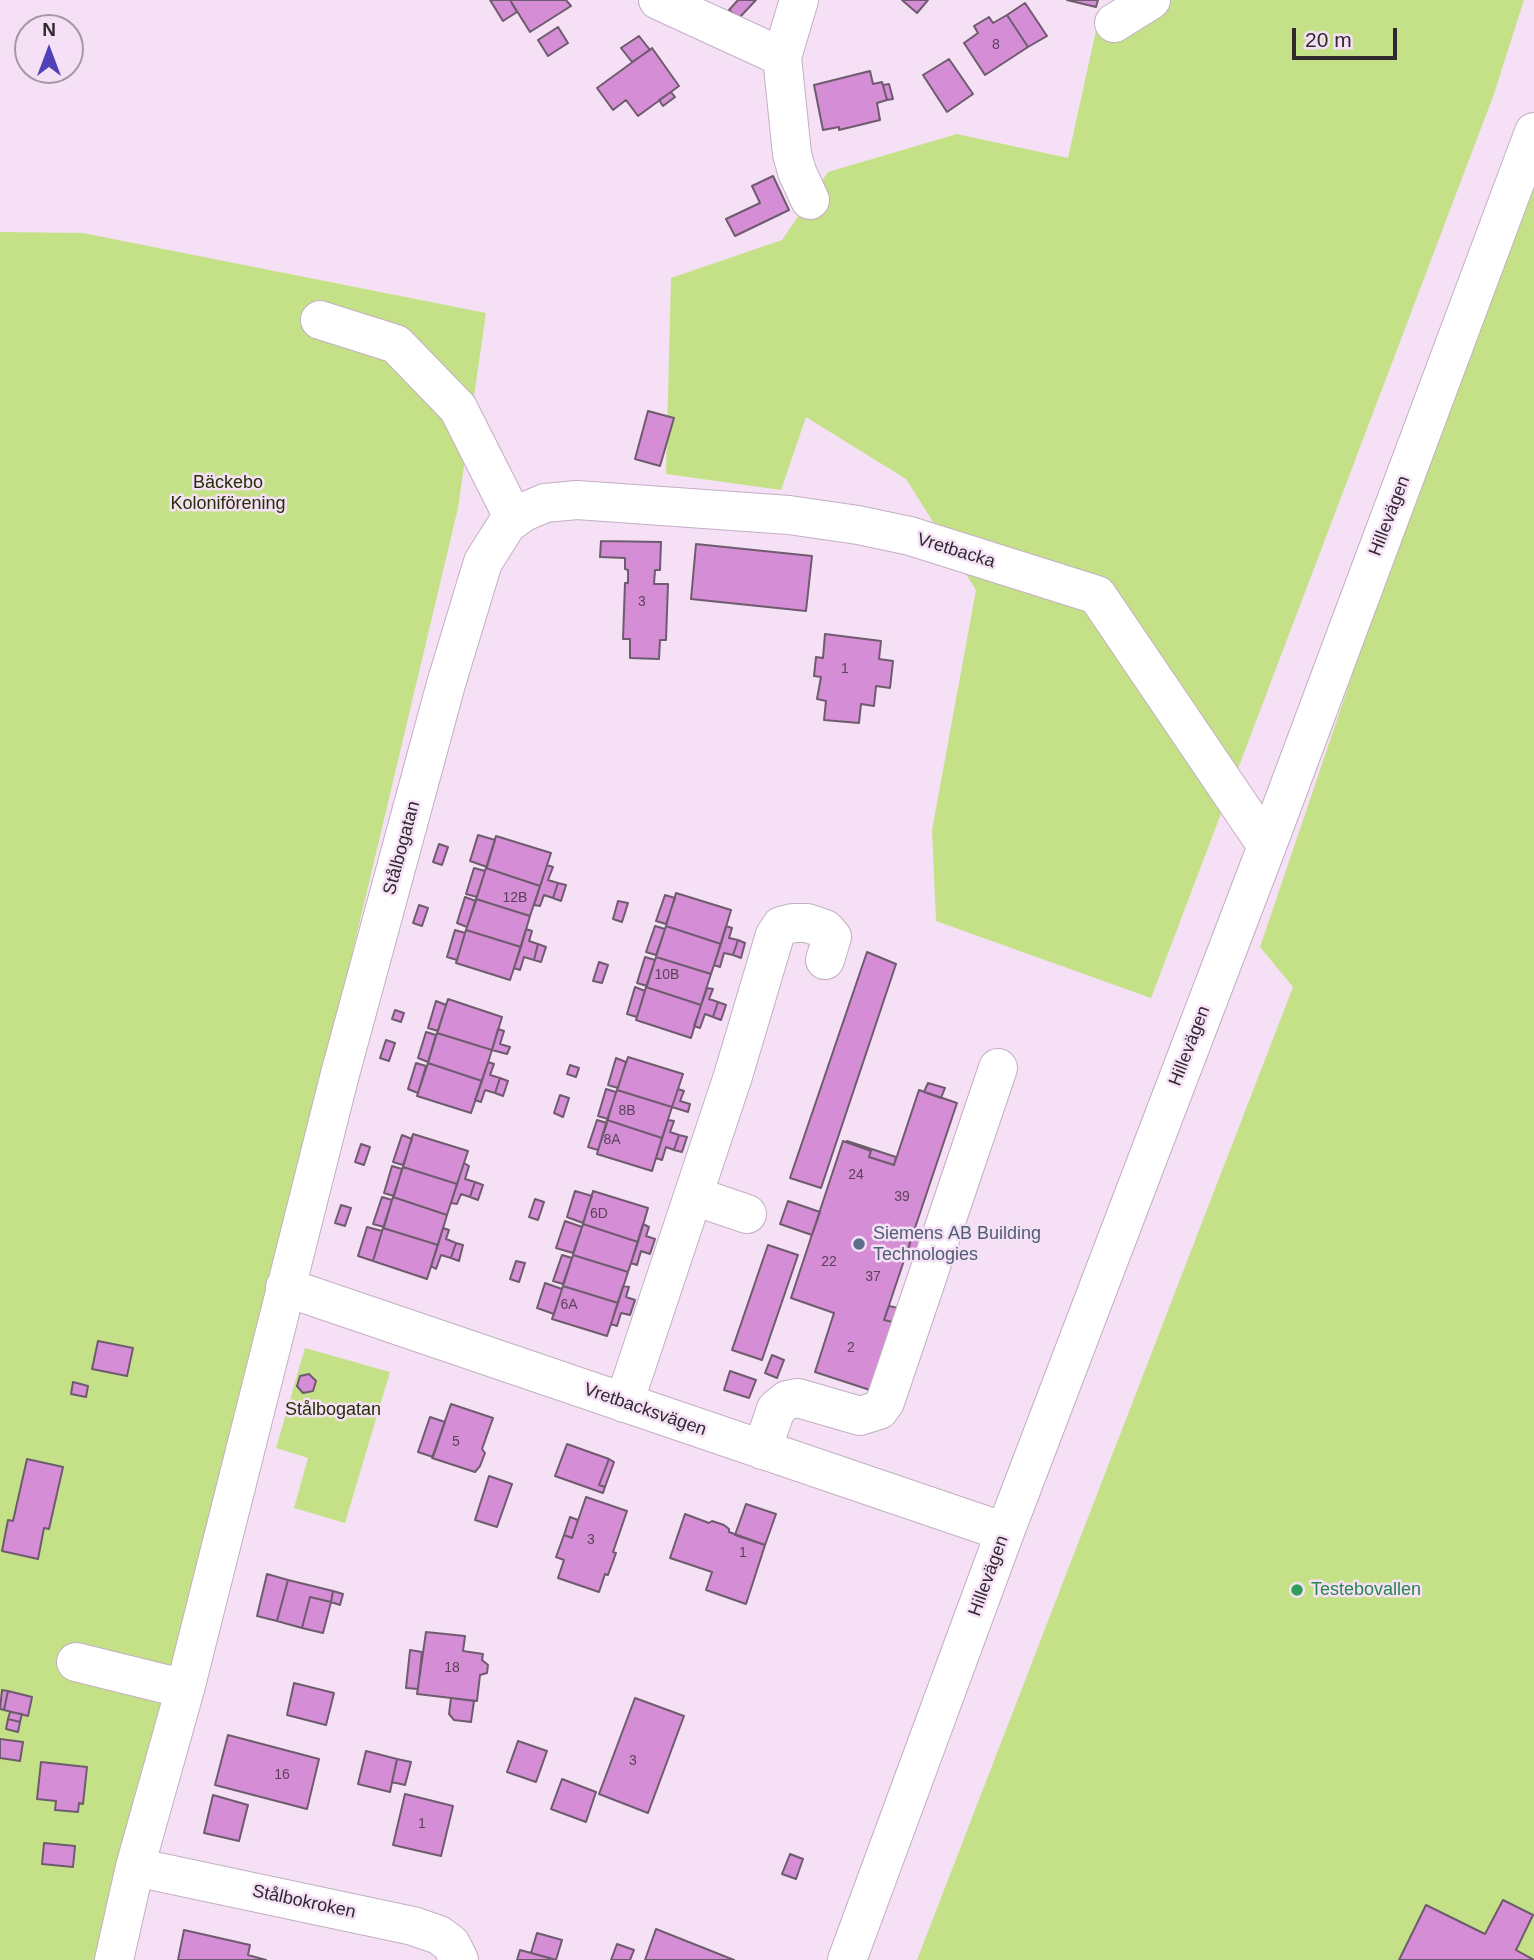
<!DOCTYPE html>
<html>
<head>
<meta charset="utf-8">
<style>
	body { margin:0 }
	#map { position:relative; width:1534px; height:1960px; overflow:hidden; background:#f5e0f5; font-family:Arial,sans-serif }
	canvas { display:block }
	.north { position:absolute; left:14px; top:14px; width:70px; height:70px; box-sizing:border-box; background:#f5e0f5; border:2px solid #a797a6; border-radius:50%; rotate:0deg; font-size:19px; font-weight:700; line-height:28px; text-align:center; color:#312930 }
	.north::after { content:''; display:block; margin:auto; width:24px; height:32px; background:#5141b8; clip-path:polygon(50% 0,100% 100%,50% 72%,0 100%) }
	.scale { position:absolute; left:1292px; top:28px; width:105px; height:32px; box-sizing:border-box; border:4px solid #312930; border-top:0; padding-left:9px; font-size:21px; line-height:24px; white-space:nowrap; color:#312930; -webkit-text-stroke:5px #f5e0f5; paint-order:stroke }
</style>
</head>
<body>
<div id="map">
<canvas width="1534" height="1960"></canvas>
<div class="north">N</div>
<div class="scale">20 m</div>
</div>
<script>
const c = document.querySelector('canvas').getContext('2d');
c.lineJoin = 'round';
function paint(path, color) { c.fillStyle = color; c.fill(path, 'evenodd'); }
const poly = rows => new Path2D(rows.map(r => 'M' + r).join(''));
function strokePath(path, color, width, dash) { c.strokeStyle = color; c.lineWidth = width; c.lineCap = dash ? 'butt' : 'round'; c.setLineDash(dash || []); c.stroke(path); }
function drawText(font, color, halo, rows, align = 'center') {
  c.font = font + ' Arial,sans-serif'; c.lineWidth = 5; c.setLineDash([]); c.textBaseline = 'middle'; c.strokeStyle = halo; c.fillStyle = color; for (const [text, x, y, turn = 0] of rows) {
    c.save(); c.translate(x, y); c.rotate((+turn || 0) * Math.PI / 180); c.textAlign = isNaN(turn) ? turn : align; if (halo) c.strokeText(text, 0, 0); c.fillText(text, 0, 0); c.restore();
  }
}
const green = poly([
	[1124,0,1524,0,1494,94,1151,998,936,921,932,830,976,590,906,479,806,417,781,490,666,474,671,278,782,240,828,172,957,134,1068,158,1097,26],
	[1534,182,1534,1960,917,1960,1293,987,1260,947,1402,528],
	[0,232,83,233,486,313,458,508,113,1960,0,1960],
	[305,1348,390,1372,345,1523,294,1508,308,1458,276,1448]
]);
const building = poly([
	[490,0,510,0,517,12,503,21,490,0],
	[510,0,566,0,571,6,530,32,510,0],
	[738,0,756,0,739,18,729,10,738,0],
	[902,0,928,0,917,13,902,0],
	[1067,0,1098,0,1096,7,1067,0],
	[1025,3,1047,36,1028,47,1007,15,1025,3],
	[1007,15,1028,47,985,75,964,43,978,33,974,26,989,17,993,23,1007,15],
	[558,27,568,43,548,56,538,40,558,27],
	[639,36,650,50,632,62,621,48,639,36],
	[652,48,679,86,638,116,626,100,613,110,597,88,652,48],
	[949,59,973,94,947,112,923,75,949,59],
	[870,71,873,84,882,82,887,100,877,103,880,120,839,130,839,127,823,130,814,85,870,71],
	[889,84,893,99,887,100,883,85,889,84],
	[671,92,675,97,663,106,659,100,671,92],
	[773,176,789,210,735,236,726,219,760,203,752,186,773,176],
	[648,411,674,418,660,466,635,459,648,411],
	[601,541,661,542,660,570,655,570,654,584,668,584,666,640,660,640,659,659,630,658,630,639,623,639,625,583,628,583,628,570,625,569,625,558,600,557,601,541],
	[696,544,812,556,806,611,691,599,696,544],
	[825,634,881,641,879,659,893,661,890,688,876,686,874,706,861,704,859,723,824,720,826,701,817,699,821,677,814,676,816,657,823,658,825,634],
	[478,835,495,840,487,867,470,861,478,835],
	[496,836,551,853,540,886,486,868,496,836],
	[439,844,448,847,442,865,433,862,439,844],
	[547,865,553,867,548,880,558,883,553,898,544,895,540,906,534,905,547,865],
	[474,868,485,871,477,897,466,894,474,868],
	[486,868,540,886,530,916,476,899,486,868],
	[558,883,566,885,561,901,553,898,558,883],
	[676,893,731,910,721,944,666,926,676,893],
	[665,895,675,898,666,924,656,921,665,895],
	[465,897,476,901,467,927,457,923,465,897],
	[476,899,530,916,521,947,466,930,476,899],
	[618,901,628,903,622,922,613,919,618,901],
	[419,905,428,908,422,926,413,923,419,905],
	[655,926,665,929,656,955,646,952,655,926],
	[666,926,721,944,711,974,656,957,666,926],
	[726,926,732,928,729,938,738,940,733,955,724,953,720,967,714,965,726,926],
	[526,929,532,931,529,941,538,944,534,960,524,957,520,970,514,968,526,929],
	[455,930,465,933,457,960,447,957,455,930],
	[466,930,521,947,510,980,456,963,466,930],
	[738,940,745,943,741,958,733,955,738,940],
	[538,944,546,947,541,962,534,960,538,944],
	[867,952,896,964,821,1188,790,1178,867,952],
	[645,957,655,960,647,986,637,983,645,957],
	[656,957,711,974,701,1005,646,987,656,957],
	[599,962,608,965,602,983,593,981,599,962],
	[635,987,645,991,637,1017,627,1014,635,987],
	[646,987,701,1005,691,1038,636,1020,646,987],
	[707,988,713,989,709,999,718,1002,713,1017,705,1014,700,1028,694,1026,707,988],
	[448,999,502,1017,492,1050,437,1033,448,999],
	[436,1001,446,1005,438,1031,428,1028,436,1001],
	[718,1002,726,1005,721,1020,713,1017,718,1002],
	[395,1010,404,1013,401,1022,392,1019,395,1010],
	[498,1029,504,1031,500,1044,510,1047,507,1054,492,1050,498,1029],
	[426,1032,436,1035,428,1062,418,1058,426,1032],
	[437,1033,492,1050,482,1081,428,1063,437,1033],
	[386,1040,395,1043,389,1061,380,1058,386,1040],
	[628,1057,683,1074,672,1107,617,1090,628,1057],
	[616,1058,626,1062,618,1088,608,1085,616,1058],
	[488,1062,494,1064,490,1075,500,1078,495,1093,485,1090,481,1102,475,1100,488,1062],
	[416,1063,426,1066,418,1093,408,1089,416,1063],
	[428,1063,482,1081,471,1113,417,1096,428,1063],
	[570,1065,579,1068,576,1077,567,1074,570,1065],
	[500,1078,508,1081,503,1096,495,1093,500,1078],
	[928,1083,945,1088,941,1098,924,1092,928,1083],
	[606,1089,616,1092,608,1119,598,1116,606,1089],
	[678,1089,684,1091,680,1101,690,1104,688,1112,672,1107,678,1089],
	[617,1090,672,1107,662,1138,607,1120,617,1090],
	[919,1090,957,1103,884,1320,893,1322,870,1390,815,1372,834,1313,791,1298,843,1141,871,1151,869,1157,894,1165,919,1090],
	[560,1095,569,1098,563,1117,554,1113,560,1095],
	[597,1120,607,1123,598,1150,588,1147,597,1120],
	[607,1120,662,1138,652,1171,597,1154,607,1120],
	[668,1120,674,1121,670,1132,679,1135,674,1150,666,1147,662,1160,656,1158,668,1120],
	[413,1134,468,1151,457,1184,403,1167,413,1134],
	[402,1135,412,1139,403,1165,393,1162,402,1135],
	[679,1135,687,1137,682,1152,674,1150,679,1135],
	[847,1141,896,1157,894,1165,869,1157,871,1151,847,1141],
	[361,1144,370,1147,364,1165,355,1162,361,1144],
	[464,1163,469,1166,465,1179,475,1182,470,1197,461,1194,457,1204,451,1203,464,1163],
	[392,1166,402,1169,394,1196,384,1193,392,1166],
	[403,1167,457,1184,447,1215,393,1197,403,1167],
	[475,1182,483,1185,478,1200,470,1197,475,1182],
	[575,1191,592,1196,583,1223,567,1217,575,1191],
	[593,1191,648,1208,638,1242,583,1224,593,1191],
	[382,1197,392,1200,384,1227,373,1224,382,1197],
	[393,1197,447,1215,438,1245,383,1228,393,1197],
	[535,1199,544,1202,538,1220,529,1217,535,1199],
	[788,1201,820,1212,812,1235,780,1224,788,1201],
	[341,1205,351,1208,345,1226,335,1223,341,1205],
	[565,1221,582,1227,573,1253,556,1248,565,1221],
	[583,1224,638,1242,628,1272,573,1255,583,1224],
	[643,1224,649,1227,646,1236,655,1239,650,1254,641,1251,637,1265,631,1263,643,1224],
	[367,1227,382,1231,373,1261,358,1256,367,1227],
	[383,1228,438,1245,427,1279,373,1261,383,1228],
	[443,1228,449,1230,446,1239,456,1243,451,1258,441,1255,436,1269,431,1266,443,1228],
	[914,1230,924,1234,916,1256,907,1253,914,1230],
	[456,1243,463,1245,459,1261,451,1258,456,1243],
	[768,1245,798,1255,762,1360,732,1350,768,1245],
	[562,1255,572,1258,563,1284,553,1281,562,1255],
	[573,1255,628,1272,618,1303,563,1286,573,1255],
	[516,1261,525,1263,519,1282,510,1279,516,1261],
	[545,1283,562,1289,554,1314,537,1308,545,1283],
	[563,1286,618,1303,607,1336,552,1319,563,1286],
	[623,1286,629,1287,626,1297,635,1300,630,1315,621,1313,617,1326,611,1324,623,1286],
	[889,1306,898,1308,893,1322,884,1320,889,1306],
	[98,1341,133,1348,127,1376,92,1369,98,1341],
	[772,1355,784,1360,777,1378,765,1373,772,1355],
	[730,1371,756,1380,749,1398,724,1390,730,1371],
	[309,1374,316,1381,313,1391,303,1393,297,1386,300,1376,309,1374],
	[73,1382,88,1386,86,1397,71,1394,73,1382],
	[451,1404,493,1418,482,1449,485,1453,480,1466,475,1472,432,1458,451,1404],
	[430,1417,445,1422,433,1457,418,1452,430,1417],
	[567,1444,609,1459,599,1485,605,1487,603,1493,555,1476,567,1444],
	[27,1459,63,1467,49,1529,44,1528,38,1559,2,1551,8,1520,13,1521,27,1459],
	[609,1459,614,1462,605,1487,599,1485,609,1459],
	[489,1476,512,1484,497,1527,475,1520,489,1476],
	[586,1497,627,1511,613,1552,616,1553,608,1575,605,1574,599,1592,558,1578,564,1560,556,1557,564,1535,572,1538,586,1497],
	[746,1504,776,1514,765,1545,735,1535,746,1504],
	[685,1514,709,1523,712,1521,724,1525,729,1529,729,1532,765,1545,746,1604,706,1590,712,1572,670,1558,685,1514],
	[570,1517,578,1520,572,1538,564,1535,570,1517],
	[267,1574,288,1580,277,1621,257,1616,267,1574],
	[288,1580,333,1591,331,1602,310,1597,302,1628,277,1621,288,1580],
	[333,1591,343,1594,340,1605,331,1602,333,1591],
	[310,1597,331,1602,323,1633,302,1628,310,1597],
	[426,1632,465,1636,463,1651,483,1654,482,1660,488,1665,487,1673,480,1675,477,1701,417,1694,426,1632],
	[410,1650,422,1652,418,1689,406,1688,410,1650],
	[294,1683,334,1693,326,1725,287,1715,294,1683],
	[2,1690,8,1691,4,1710,0,1709,2,1690],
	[8,1691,32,1697,28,1716,4,1710,8,1691],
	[451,1698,474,1701,471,1722,454,1720,449,1714,451,1698],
	[635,1698,684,1716,648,1813,599,1794,635,1698],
	[10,1712,22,1714,20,1722,8,1719,10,1712],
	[8,1719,20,1722,18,1732,6,1729,8,1719],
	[228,1735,319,1759,307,1809,215,1785,228,1735],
	[0,1739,23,1742,20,1761,0,1758,0,1739],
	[518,1741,547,1751,536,1782,507,1772,518,1741],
	[366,1751,397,1759,390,1792,358,1784,366,1751],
	[397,1759,411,1762,405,1785,392,1782,397,1759],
	[41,1762,87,1767,83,1804,79,1803,78,1812,55,1810,56,1801,37,1799,41,1762],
	[562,1779,596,1792,586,1822,551,1809,562,1779],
	[405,1794,453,1806,441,1856,393,1845,405,1794],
	[213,1795,248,1805,239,1841,204,1833,213,1795],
	[44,1843,75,1846,73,1867,42,1864,44,1843],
	[790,1854,803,1859,796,1879,782,1874,790,1854],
	[1503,1900,1533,1915,1516,1950,1534,1960,1399,1960,1426,1905,1485,1934,1503,1900],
	[656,1929,734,1960,645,1960,656,1929],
	[184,1930,250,1945,248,1955,266,1960,178,1960,184,1930],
	[537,1933,562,1940,556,1960,531,1953,537,1933],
	[617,1944,634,1950,630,1960,611,1960,617,1944],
	[520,1950,550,1958,550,1960,517,1960,520,1950]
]);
const minor = poly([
	[658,0,782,57],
	[799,0,782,57,792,154,797,172,810,200],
	[1114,23,1151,0],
	[320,320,396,344,458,408,514,519],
	[694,1196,747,1214],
	[285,1287,1005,1532],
	[624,1403,733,1076,775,935,781,926,793,923,807,923,825,929,832,937,825,960],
	[762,1450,776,1409,787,1400,798,1398,860,1416,879,1410,885,1402,998,1068],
	[76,1662,185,1689],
	[135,1867,413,1926,439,1935,451,1944,459,1960],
	[114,1960,135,1867,185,1689,339,1078,446,684,483,562,507,524,524,512,545,503,577,500,789,515,858,525,910,536,1097,595,1267,846],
	[847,1960,1005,1532,1267,846,1534,132]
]);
const markers = [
	[859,1244,7,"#5c6f8a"],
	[1297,1590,7,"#2e9e5b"]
];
const numberNames = [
	["8",996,45],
	["3",642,602],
	["1",845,669],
	["12B",515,898],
	["10B",667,975],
	["8B",627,1111],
	["8A",612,1140],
	["24",856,1175],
	["39",902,1197],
	["6D",599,1214],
	["22",829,1262],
	["37",873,1277],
	["6A",569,1305],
	["2",851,1348],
	["5",456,1442],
	["3",591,1540],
	["1",743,1553],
	["18",452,1668],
	["3",633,1761],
	["16",282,1775],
	["1",422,1824]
];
const parkNames = [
	["Bäckebo",228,483],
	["Koloniförening",228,504],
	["Stålbogatan",333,1410]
];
const streetNames = [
	["Hillevägen",1390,516,-69],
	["Vretbacka",956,551,17],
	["Stålbogatan",402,848,-75],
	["Hillevägen",1190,1046,-69],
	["Vretbacksvägen",645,1410,19],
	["Hillevägen",989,1576,-70],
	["Stålbokroken",304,1902,12]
];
const serviceNames = [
	["Siemens AB Building",873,1234],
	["Technologies",873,1255]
];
const leisureNames = [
	["Testebovallen",1311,1590]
];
paint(green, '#c5e187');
paint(building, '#d58ed5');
strokePath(building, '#6e5b6d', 2);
strokePath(minor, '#c3afc3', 40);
strokePath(minor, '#fff', 38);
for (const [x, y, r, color] of markers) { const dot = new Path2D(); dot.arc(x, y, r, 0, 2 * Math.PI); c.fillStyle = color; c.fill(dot); strokePath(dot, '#f5e0f5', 2.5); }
drawText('14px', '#5a4259', null, numberNames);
drawText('18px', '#253007', '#f5e0f5', parkNames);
drawText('18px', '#312930', '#f5e0f5', streetNames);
drawText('18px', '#4e5e75', '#f5e0f5', serviceNames, 'left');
drawText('18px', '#27864d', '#f5e0f5', leisureNames, 'left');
</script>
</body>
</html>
